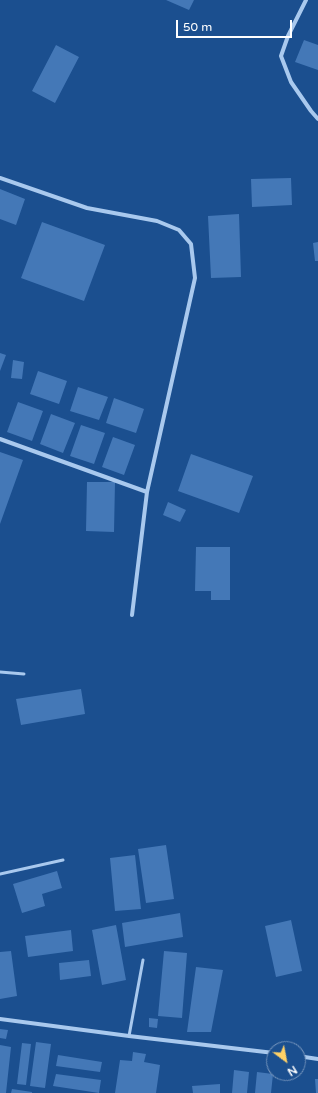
<!DOCTYPE html>
<html>
<head>
<meta charset="utf-8">
<style>
	body { margin:0 }
	#map { position:relative; width:318px; height:1093px; overflow:hidden; background:#1b4f8f; font-family:"Varela Round",sans-serif }
	canvas { display:block }
	.north { position:absolute; left:266px; top:1041px; width:40px; height:40px; box-sizing:border-box; background:#1b4f8f; border:1px solid #7695bc; border-radius:50%; rotate:148deg; font-size:11px; font-weight:700; line-height:16px; text-align:center; color:#fff }
	.north::after { content:''; display:block; margin:auto; width:14px; height:18px; background:#ffd166; clip-path:polygon(50% 0,100% 100%,50% 72%,0 100%) }
	.scale { position:absolute; left:176px; top:20px; width:116px; height:18px; box-sizing:border-box; border:2px solid #fff; border-top:0; padding-left:5px; font-size:12px; line-height:14px; white-space:nowrap; color:#fff; -webkit-text-stroke:3px #1b4f8f; paint-order:stroke }
</style>
</head>
<body>
<div id="map">
<canvas width="318" height="1093"></canvas>
<div class="north">N</div>
<div class="scale">50 m</div>
</div>
<script>
const c = document.querySelector('canvas').getContext('2d');
c.lineJoin = 'round';
function paint(path, color) { c.fillStyle = color; c.fill(path, 'evenodd'); }
const poly = rows => new Path2D(rows.map(r => 'M' + r).join(''));
function strokePath(path, color, width, dash) { c.strokeStyle = color; c.lineWidth = width; c.lineCap = dash ? 'butt' : 'round'; c.setLineDash(dash || []); c.stroke(path); }
const building = poly([
	[166,0,194,0,189,10],
	[304,40,318,45,318,70,295,62],
	[56,45,79,57,55,103,32,91],
	[291,178,292,205,252,207,251,179],
	[0,189,25,199,16,225,0,219],
	[239,214,241,277,211,278,208,216],
	[42,222,105,245,84,301,21,278],
	[318,242,318,261,315,261,313,243],
	[0,353,6,355,0,371],
	[13,360,24,362,22,379,11,378],
	[38,371,67,381,59,404,30,394],
	[78,387,108,397,99,420,70,411],
	[114,398,144,409,136,433,106,423],
	[18,402,43,411,32,441,7,432],
	[51,414,75,423,63,453,40,444],
	[81,425,105,433,94,464,70,456],
	[113,437,135,445,124,475,102,467],
	[0,452,23,460,0,524],
	[191,454,253,476,239,513,178,491],
	[87,482,115,482,114,532,86,531],
	[168,502,186,510,180,522,163,515],
	[196,547,230,547,230,600,211,600,211,591,195,591],
	[81,689,85,714,21,725,16,699],
	[166,845,174,899,146,903,138,849],
	[135,855,141,909,115,911,110,858],
	[57,871,62,888,42,894,45,906,22,913,13,884],
	[180,913,183,937,125,947,122,923],
	[291,920,302,971,276,977,265,926],
	[116,925,126,980,102,985,92,930],
	[71,930,73,951,28,957,25,936],
	[11,951,17,996,0,999,0,952],
	[164,951,187,953,182,1018,158,1016],
	[89,960,91,976,60,980,59,963],
	[196,967,223,970,211,1032,187,1032],
	[149,1018,158,1019,157,1028,149,1027],
	[0,1029,8,1030,6,1039,0,1038],
	[36,1042,51,1044,45,1088,30,1086],
	[22,1043,31,1044,26,1085,17,1084],
	[0,1045,11,1047,6,1093,0,1093],
	[133,1052,146,1054,144,1062,160,1065,156,1093,115,1093,120,1060,132,1061],
	[58,1055,102,1062,100,1072,56,1066],
	[234,1070,249,1072,247,1093,232,1093],
	[257,1072,273,1074,271,1093,255,1093],
	[56,1074,101,1080,99,1093,53,1086],
	[315,1079,318,1079,318,1093,316,1093],
	[220,1084,220,1093,193,1093,192,1086],
	[12,1089,32,1092,32,1093,11,1093]
]);
const service = poly([
	[0,672,24,674],
	[0,874,63,860],
	[129,1036,143,960]
]);
const minor = poly([
	[306,0,288,36,281,56,291,82,311,111,318,119],
	[0,178,87,208,157,221,179,230,191,244,195,278,147,492,132,615],
	[0,439,147,492],
	[0,1019,129,1036,274,1053],
	[298,1056,318,1059]
]);
paint(building, '#4478b7');
strokePath(service, '#a9c9ee', 3);
strokePath(minor, '#a9c9ee', 4);
</script>
</body>
</html>
